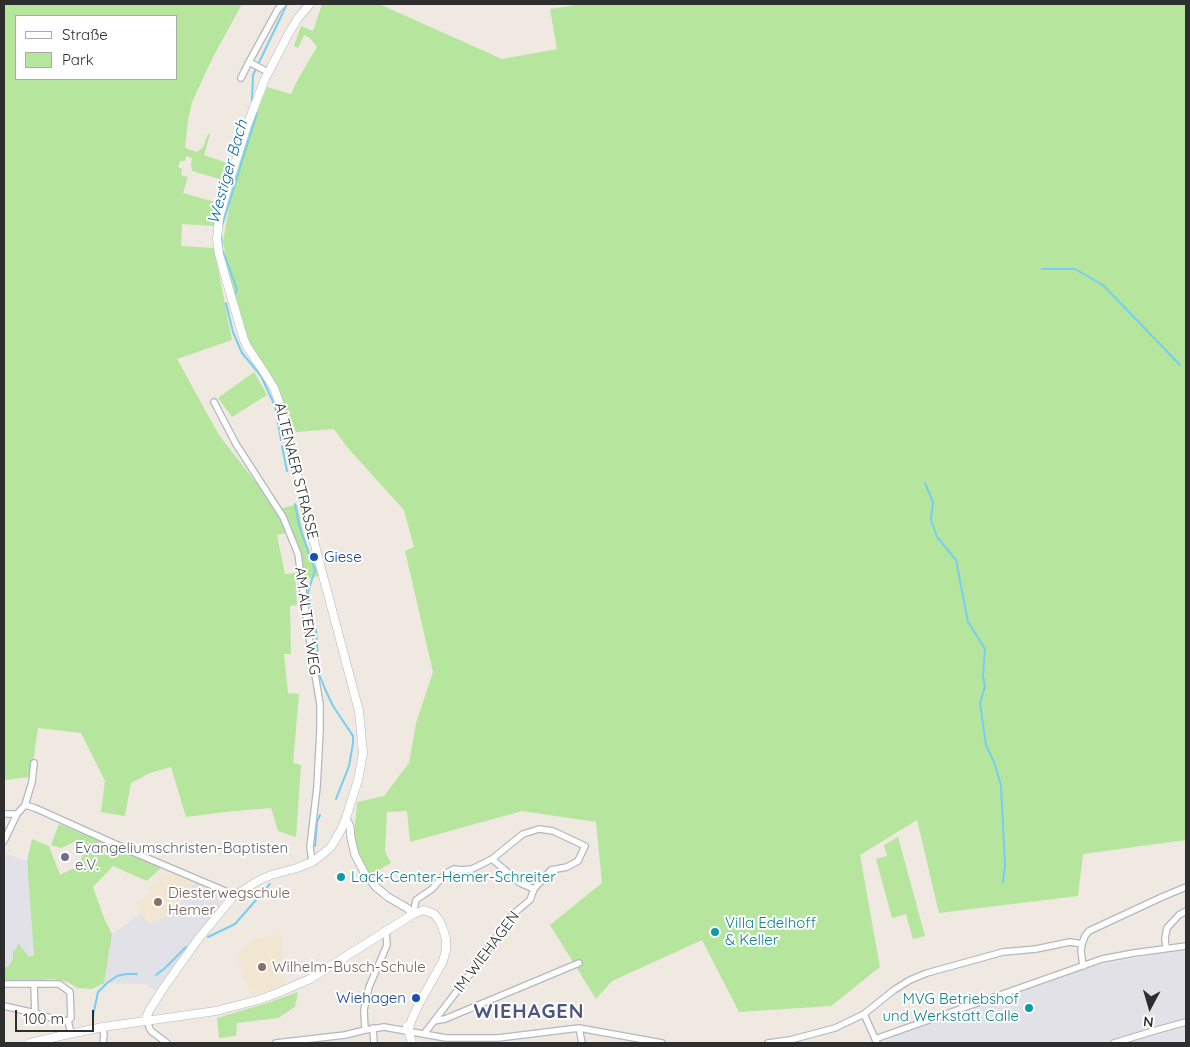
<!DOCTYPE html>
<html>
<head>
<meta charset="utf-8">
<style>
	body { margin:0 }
	#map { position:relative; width:1190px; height:1047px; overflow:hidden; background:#efe9e1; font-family:Quicksand,sans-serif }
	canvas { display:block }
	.frame { position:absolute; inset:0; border:5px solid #2e2e2e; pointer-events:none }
	.legend { position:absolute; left:15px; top:15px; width:162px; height:65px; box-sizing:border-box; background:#fff; border:1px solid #ababab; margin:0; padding:6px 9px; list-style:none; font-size:15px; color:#2e2e2e }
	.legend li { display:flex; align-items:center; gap:10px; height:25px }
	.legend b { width:25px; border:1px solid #ababab }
	.north { position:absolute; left:1125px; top:982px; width:50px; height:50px; -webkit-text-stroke:4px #fff; paint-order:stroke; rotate:186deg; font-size:14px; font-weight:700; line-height:20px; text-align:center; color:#2e2e2e }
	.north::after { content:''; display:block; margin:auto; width:18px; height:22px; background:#2e2e2e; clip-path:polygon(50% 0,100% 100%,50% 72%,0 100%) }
	.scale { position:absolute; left:15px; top:1010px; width:79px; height:22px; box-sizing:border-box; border:2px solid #2e2e2e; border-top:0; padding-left:6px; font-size:15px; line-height:18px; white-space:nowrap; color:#2e2e2e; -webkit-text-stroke:4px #fff; paint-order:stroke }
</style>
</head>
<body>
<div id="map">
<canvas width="1190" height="1047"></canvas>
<div class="frame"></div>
<ul class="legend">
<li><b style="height:6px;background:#fff"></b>Straße</li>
<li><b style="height:14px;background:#b6e59e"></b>Park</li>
</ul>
<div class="north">N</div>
<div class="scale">100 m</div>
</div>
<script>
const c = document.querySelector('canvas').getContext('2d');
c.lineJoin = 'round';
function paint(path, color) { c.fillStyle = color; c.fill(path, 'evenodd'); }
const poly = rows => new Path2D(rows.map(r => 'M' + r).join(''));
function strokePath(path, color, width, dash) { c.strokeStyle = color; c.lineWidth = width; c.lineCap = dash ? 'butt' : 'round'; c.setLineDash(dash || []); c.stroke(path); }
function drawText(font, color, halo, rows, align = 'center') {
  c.font = font + ' Quicksand,sans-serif'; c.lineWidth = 4; c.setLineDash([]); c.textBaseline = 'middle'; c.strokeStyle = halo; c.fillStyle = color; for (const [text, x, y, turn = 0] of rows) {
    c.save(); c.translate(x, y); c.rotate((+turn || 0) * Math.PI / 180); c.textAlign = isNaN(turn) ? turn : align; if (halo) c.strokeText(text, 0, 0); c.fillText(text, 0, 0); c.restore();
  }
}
const industrial = poly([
	[4,853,27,861,34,955,8,967,4,967],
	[196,882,225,897,158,992,145,984,104,983,112,934,141,913,149,924,170,915],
	[1186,951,1186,1043,883,1043,903,1032,1092,966,1163,953]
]);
const education = poly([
	[166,870,196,882,170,915,149,924,135,905,152,891,149,887],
	[281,935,285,984,252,996,245,981,236,954,254,938]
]);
const green = poly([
	[4,4,242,4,212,59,192,102,188,120,185,148,197,152,203,147,208,134,210,134,204,155,230,164,226,181,192,171,191,164,192,158,186,156,185,161,180,161,178,167,182,169,181,175,188,177,183,193,219,203,214,226,182,224,181,246,214,248,232,340,177,359,219,435,277,510,297,504,305,541,319,576,302,581,291,532,277,535,285,574,295,573,297,605,290,606,291,654,284,654,288,693,299,694,293,763,301,765,296,837,278,831,271,808,224,812,186,817,171,767,150,773,131,783,125,816,101,812,105,781,81,733,38,728,31,777,4,780],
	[16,16,176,16,176,79,16,79],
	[322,4,379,4,502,59,557,49,550,9,582,4,1186,4,1186,840,1083,854,1078,896,939,913,917,820,860,855,880,967,831,1006,739,1012,702,940,612,981,596,999,550,925,602,883,596,822,522,811,410,842,407,811,387,812,385,851,391,863,369,876,357,854,354,836,357,802,384,796,409,763,416,723,433,672,405,551,414,547,404,510,347,447,334,429,296,432,276,386,255,356,234,301,223,242,233,185,249,132,267,87,291,94,299,77,317,47,310,38,304,35,298,48,294,46,301,26,313,31],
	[254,372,267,395,232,417,218,398],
	[59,824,163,866,147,881,113,866,93,887,104,918,112,934,104,983,92,989,77,988,68,982,52,979,7,983,4,983,4,967,8,967,13,959,13,951,16,950,18,943,29,957,34,955,27,861,32,839,49,846,60,875,76,867,83,856,76,841,61,848,51,845],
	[898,837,925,936,913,939,906,914,892,918,876,859,887,856,884,845],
	[298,992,295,1007,278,1018,237,1023,236,1036,219,1038,217,1018,267,1003]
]);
const stream = poly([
	[252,101,253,75,287,4],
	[222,226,257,113],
	[221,230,222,249,237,289,235,295],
	[1042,269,1075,269,1103,285,1180,365],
	[226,303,233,332,242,353,261,376,275,406,281,440],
	[282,446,287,471],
	[925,483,933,502,931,520,937,537,956,560,968,622,985,649,983,676,985,687,980,703,986,745,994,762,1001,785,1005,865,1003,882],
	[295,504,299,525,315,570,308,592,313,624],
	[316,630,319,674,325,689,333,706,353,736,353,743,349,766,336,799],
	[315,846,317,822,320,815],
	[208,937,235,924,270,884],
	[156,975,165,968,186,947],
	[93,1016,98,992,107,983,117,976,126,974,137,974]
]);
const minor = poly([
	[268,72,249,62,278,9,283,4],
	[241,78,249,62],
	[214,402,236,444,283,517,298,554,311,651,320,704,320,730,317,787,310,847,312,862],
	[25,805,35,808,133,852,225,891,233,897],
	[4,814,17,814],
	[4,841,17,814,25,805,32,782,34,763],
	[492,859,520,883,534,889],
	[413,914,416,900,432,889,445,874,454,869,461,870,472,869,492,859,523,834,539,829,553,831,585,846,578,861,567,867,551,870,544,878,534,889,530,900,512,915,477,965,424,1034],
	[1082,944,1081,951,1083,966],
	[1166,948,1165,938,1167,928,1179,915,1186,911],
	[4,984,59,984,70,992,71,1018,68,1021],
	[34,985,35,1013],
	[4,1006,35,1013,54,1019,68,1021,71,1033],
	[864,1014,877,1043],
	[148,1021,149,1027,151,1031,167,1043],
	[434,1021,445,1019,579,963],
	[103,1027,104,1035,103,1043],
	[373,1028,374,1043],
	[579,1028,582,1043],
	[365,1030,364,1010,369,987,387,945,386,931],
	[875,1039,1102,959,1134,953,1186,946],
	[276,1043,345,1035,365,1030,384,1027,446,1038,498,1038,579,1028,662,1043],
	[768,1043,790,1040,835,1028,864,1014,894,990,910,980,927,973,1003,952,1036,949,1070,942,1082,944,1085,936,1089,931,1162,897,1186,887],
	[1114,1043,1157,1030,1186,1022]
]);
const tertiary = poly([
	[346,818,350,827,351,838,355,855,365,874,376,887,388,897,407,908,413,914]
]);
const secondary = poly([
	[148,1021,147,1016,149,1011,162,990,199,938,233,897,256,882,271,875,297,868,312,862,319,857,331,847,341,830,346,818,358,780,363,753,359,711,318,557,279,402,274,388,264,372,248,348,244,340,224,272,219,254,217,239,219,218,231,176,247,126,264,81,289,33,298,18,310,4],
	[407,1026,412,1043],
	[30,1043,60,1036,103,1027,216,1011,258,1000,275,994,310,979,413,914,424,910,434,914,439,920,442,926,446,939,446,950,443,961,420,1002,412,1019,408,1031]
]);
const markers = [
	[314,557,5,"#1a4fb4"],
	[65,857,5,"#6b7280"],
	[341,877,5,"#0f9aa8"],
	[158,902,5,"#8d6e63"],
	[715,932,5,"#0f9aa8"],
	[262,967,5,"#8d6e63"],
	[416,998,5,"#1a4fb4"],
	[1029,1008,5,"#0f9aa8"]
];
const streetNames = [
	["ALTENAER STRASSE",296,471,76],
	["AM ALTEN WEG",307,621,82],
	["IM WIEHAGEN",487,952,-53]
];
const transitNames = [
	["Giese",324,557],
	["Wiehagen",406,998,"right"]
];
const worshipNames = [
	["Evangeliumschristen-Baptisten",75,848],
	["e.V.",75,865]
];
const cultureNames = [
	["Lack-Center-Hemer-Schreiter",351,877],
	["Villa Edelhoff",725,923],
	["& Keller",725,940],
	["MVG Betriebshof",1019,999,"right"],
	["und Werkstatt Calle",1019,1016,"right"]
];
const educationNames = [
	["Diesterwegschule",168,893],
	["Hemer",168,910],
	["Wilhelm-Busch-Schule",272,967]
];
const waterNames = [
	["Westiger Bach",228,172,-74]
];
const districtNames = [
	["WIEHAGEN",529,1012]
];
paint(industrial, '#e3e1e8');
paint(education, '#f0e6d1');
paint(green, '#b6e59e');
strokePath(stream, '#75cff0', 2);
strokePath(minor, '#b4b7c1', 8);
strokePath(tertiary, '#b4b7c1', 9);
strokePath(secondary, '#b4b7c1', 9);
strokePath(minor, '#fff', 5.5);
strokePath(tertiary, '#fff', 7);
strokePath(secondary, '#fff', 8);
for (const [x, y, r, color] of markers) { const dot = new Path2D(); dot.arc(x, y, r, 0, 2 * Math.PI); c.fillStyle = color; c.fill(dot); strokePath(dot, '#fff', 2); }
drawText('15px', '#2e2e2e', '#fff', streetNames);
drawText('15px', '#164399', '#fff', transitNames, 'left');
drawText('15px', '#5b616d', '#fff', worshipNames, 'left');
drawText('15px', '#0d838f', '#fff', cultureNames, 'left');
drawText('15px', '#785e54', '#fff', educationNames, 'left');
drawText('italic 16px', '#0d6fa3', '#fff', waterNames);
c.letterSpacing = '1px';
drawText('bold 20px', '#4d5680', '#fff', districtNames);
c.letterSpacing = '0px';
</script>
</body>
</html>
